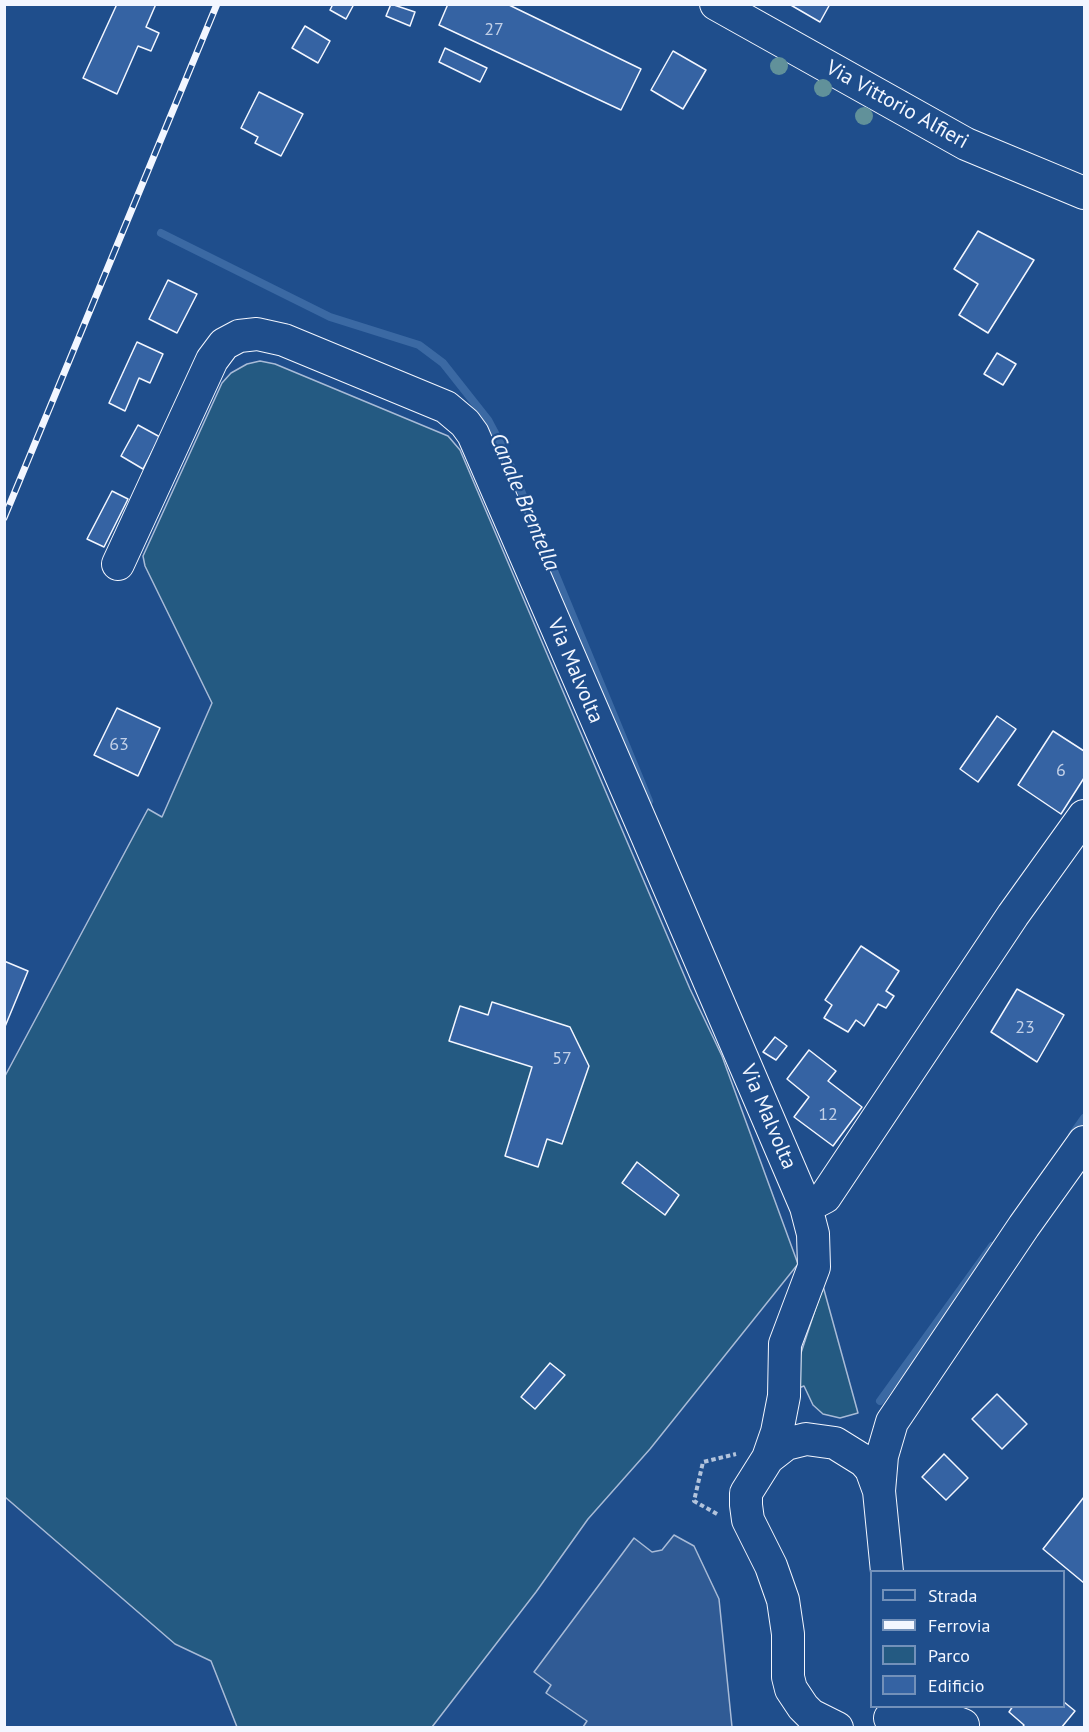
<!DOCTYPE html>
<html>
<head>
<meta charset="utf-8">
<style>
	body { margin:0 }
	#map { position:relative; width:1089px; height:1732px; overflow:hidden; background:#1f4e8c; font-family:"PT Sans",sans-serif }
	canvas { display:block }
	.frame { position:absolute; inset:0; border:6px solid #f2f6ff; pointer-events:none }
	.legend { position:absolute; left:870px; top:1570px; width:195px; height:138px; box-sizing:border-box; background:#1f4e8c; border:2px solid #7391ba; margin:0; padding:8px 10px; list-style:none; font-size:18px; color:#f2f6ff }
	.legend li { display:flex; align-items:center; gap:12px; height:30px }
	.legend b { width:30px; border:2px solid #7391ba }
</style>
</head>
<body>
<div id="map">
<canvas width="1089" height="1732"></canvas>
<div class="frame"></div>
<ul class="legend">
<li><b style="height:8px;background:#1f4e8c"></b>Strada</li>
<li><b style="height:8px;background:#f2f6ff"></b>Ferrovia</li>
<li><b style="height:16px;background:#245a82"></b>Parco</li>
<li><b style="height:16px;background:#3563a3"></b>Edificio</li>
</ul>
</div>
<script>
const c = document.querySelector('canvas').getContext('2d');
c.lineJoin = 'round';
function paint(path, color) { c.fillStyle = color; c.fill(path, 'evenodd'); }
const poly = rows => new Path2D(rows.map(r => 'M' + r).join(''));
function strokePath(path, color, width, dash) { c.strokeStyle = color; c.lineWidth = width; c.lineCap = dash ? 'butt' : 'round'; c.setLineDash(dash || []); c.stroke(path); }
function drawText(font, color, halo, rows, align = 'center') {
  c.font = font + ' "PT Sans",sans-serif'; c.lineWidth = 4.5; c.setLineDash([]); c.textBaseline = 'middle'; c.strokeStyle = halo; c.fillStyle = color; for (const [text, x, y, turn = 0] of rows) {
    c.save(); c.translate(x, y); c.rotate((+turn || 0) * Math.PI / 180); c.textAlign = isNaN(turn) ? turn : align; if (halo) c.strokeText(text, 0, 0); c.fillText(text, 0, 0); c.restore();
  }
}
const green = poly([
	[260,361,275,364,448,436,460,450,690,989,722,1056,798,1264,650,1449,588,1519,536,1592,432,1727,237,1727,211,1661,175,1644,5,1497,5,1076,148,809,162,817,212,703,145,566,143,556,222,383,231,373,247,364,260,361],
	[823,1286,858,1413,840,1418,823,1414,813,1405,804,1386,793,1390,797,1365,823,1286]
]);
const parking = poly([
	[674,1535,694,1546,719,1599,732,1727,583,1727,587,1721,546,1693,551,1685,534,1672,634,1538,652,1552,662,1550,674,1535]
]);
const stream = poly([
	[161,233,330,317,419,345,443,363,488,420,505,452,649,801],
	[1072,1135,1084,1118],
	[880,1401,992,1246]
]);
const building = poly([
	[117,4,156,4,146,27,159,33,151,51,138,46,117,94,83,78,117,4],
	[333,4,354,4,346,19,330,10,333,4],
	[391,4,415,12,410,26,386,16,391,4],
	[448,4,507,4,641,69,621,110,439,25,448,4],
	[789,4,830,4,820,22,789,4],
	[305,26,330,41,318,63,292,48,305,26],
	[445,48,487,68,480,82,439,62,445,48],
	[673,51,706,70,683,109,651,90,673,51],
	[259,92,303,114,281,156,255,143,258,137,241,128,259,92],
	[978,231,1034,260,988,333,959,315,978,284,954,269,978,231],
	[168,280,197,294,177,333,149,319,168,280],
	[137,342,163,354,150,383,139,378,125,411,109,403,137,342],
	[997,353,1016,364,1003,385,984,374,997,353],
	[138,425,160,437,143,469,121,456,138,425],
	[112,491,128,499,104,547,87,539,112,491],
	[117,708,160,728,138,776,94,755,117,708],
	[997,716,1016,729,978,782,960,769,997,716],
	[1053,731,1084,751,1084,778,1061,814,1018,785,1053,731],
	[861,946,899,971,886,991,894,996,886,1008,878,1004,864,1026,856,1020,848,1032,824,1018,832,1005,825,1000,861,946],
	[4,961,28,971,4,1029,4,961],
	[1017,989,1064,1015,1037,1062,991,1032,1017,989],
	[492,1002,570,1027,589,1066,562,1144,547,1139,538,1167,505,1156,532,1067,449,1041,460,1006,488,1015,492,1002],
	[775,1037,787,1046,776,1060,763,1052,775,1037],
	[809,1050,836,1071,828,1081,862,1107,833,1146,794,1117,809,1097,787,1079,809,1050],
	[637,1162,679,1195,665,1215,622,1183,637,1162],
	[550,1363,565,1375,535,1409,521,1397,550,1363],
	[997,1394,1027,1424,1002,1449,972,1419,997,1394],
	[944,1454,968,1478,946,1500,922,1477,944,1454],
	[1084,1497,1084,1583,1043,1549,1084,1497],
	[1064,1702,1075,1711,1061,1728,1022,1728,1024,1725,1009,1712,1013,1706,1064,1706,1064,1702]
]);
const path = poly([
	[717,1514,694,1501,703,1462,736,1454]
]);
const minor = poly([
	[716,4,966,144,1084,193],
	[118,564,212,360,224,344,239,336,257,334,284,340,446,407,465,423,473,434,647,836,806,1207,813,1234,814,1267,785,1344,784,1396,777,1432,768,1458],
	[806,1207,825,1197,1013,915,1084,816],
	[879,1491,882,1456,892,1422,1024,1226,1084,1142],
	[890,1718,939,1716,963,1725],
	[837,1728,811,1715,803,1707,791,1689,788,1677,788,1634,783,1600,771,1566,748,1520,746,1505,746,1493,768,1458,786,1444,806,1439,835,1443,864,1461,871,1469,879,1491,887,1572]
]);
const rail = poly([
	[4,518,217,4]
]);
const trees = [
	[779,66],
	[823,88],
	[864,116]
];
const numberNames = [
	["27",494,30],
	["63",119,745],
	["6",1061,771],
	["23",1025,1028],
	["57",562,1059],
	["12",828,1115]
];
const streetNames = [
	["Via Vittorio Alfieri",897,105,29],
	["Via Malvolta",575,671,67],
	["Via Malvolta",768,1117,67]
];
const waterNames = [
	["Canale Brentella",524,502,67]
];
paint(green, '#245a82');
strokePath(green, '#a8bbd7', 1.5);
paint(parking, '#305b95');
strokePath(parking, '#a8bbd7', 1.5);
strokePath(stream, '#3b69a3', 8);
paint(building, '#3563a3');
strokePath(building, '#f2f6ff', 1.5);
strokePath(minor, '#f2f6ff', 34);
strokePath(path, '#b3c4dc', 4, [4.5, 3]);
strokePath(minor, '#1f4e8c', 32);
strokePath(rail, '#f2f6ff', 7);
strokePath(rail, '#1f4e8c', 4.5, [14]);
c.fillStyle = '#61919a';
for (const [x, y] of trees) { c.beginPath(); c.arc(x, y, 9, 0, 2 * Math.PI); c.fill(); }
drawText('18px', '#c3d1e8', null, numberNames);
drawText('21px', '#f2f6ff', '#1f4e8c', streetNames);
drawText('italic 22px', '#f2f6ff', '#1f4e8c', waterNames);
</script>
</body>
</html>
